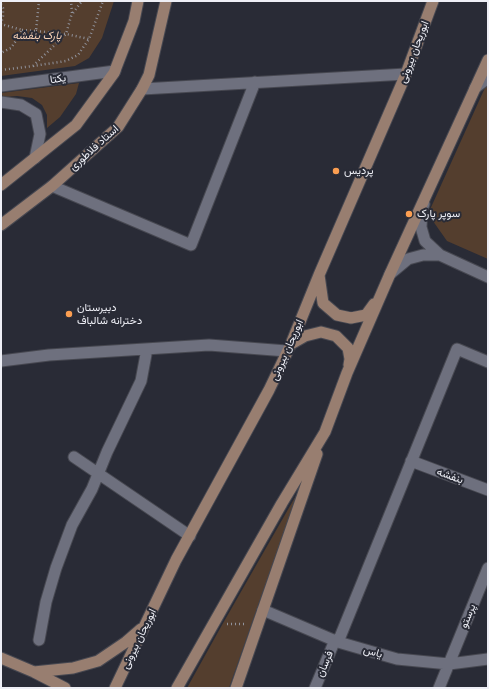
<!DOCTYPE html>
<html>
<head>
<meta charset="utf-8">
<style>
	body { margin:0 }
	#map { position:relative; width:489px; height:689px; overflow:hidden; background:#292b36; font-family:"Roboto Serif",serif }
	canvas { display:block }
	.frame { position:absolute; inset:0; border:2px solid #eeeff6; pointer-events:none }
</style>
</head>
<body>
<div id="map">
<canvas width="489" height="689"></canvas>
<div class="frame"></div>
</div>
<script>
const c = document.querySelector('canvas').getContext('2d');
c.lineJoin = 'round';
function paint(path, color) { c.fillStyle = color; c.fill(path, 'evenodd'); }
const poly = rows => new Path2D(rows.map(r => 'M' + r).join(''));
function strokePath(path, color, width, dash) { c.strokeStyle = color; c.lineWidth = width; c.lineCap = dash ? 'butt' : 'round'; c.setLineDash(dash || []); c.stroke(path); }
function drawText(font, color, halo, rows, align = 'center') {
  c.font = font + ' "Roboto Serif",Vazirmatn,serif'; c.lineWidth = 4; c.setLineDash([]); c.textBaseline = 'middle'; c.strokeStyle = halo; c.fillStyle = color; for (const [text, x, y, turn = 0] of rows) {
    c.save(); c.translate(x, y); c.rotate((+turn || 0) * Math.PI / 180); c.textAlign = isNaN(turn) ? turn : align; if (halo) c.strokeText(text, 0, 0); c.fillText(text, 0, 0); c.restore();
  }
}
const green = poly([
	[1,1,114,1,102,38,89,58,75,66,1,76],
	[488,81,488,259,447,241,428,214],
	[79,83,76,94,60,117,47,128,47,115,42,105,32,98,17,96,4,97,1,94,1,93],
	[298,492,229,688,187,688,222,625]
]);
const path = poly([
	[1,4,3,8,3,16,1,24,22,30,19,36,11,48,1,53],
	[73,13,82,1],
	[22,30,36,31,39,1],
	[36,31,66,34,89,39],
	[33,66,66,34,72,13,71,1],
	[1,70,33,66,66,61,78,55,89,39,103,1],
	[227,624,246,624]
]);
const minor = poly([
	[475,88,488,78],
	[142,89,406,74],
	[52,186,191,245,255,82],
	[424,204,422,209,421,227,425,241,440,255,488,277],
	[390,274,408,259,423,255,440,255],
	[1,361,49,355,209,345,287,351],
	[74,457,190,536],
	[411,461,488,490],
	[263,610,338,642,397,659,449,664,488,659],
	[39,640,46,602,56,568,72,525,92,489,107,452,141,381,147,349],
	[338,642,457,349,488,362],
	[315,688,335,640],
	[439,688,488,568]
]);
const tertiary = poly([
	[1,86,115,71],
	[1,102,21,105,36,114,40,134,35,158]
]);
const secondary = poly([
	[1,185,76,125,114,73,134,21,138,1],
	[1,225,52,186,118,127,142,89,149,75,166,1],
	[319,275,323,303,337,315,351,318,366,315,374,304],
	[291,344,305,336,321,332,336,336,348,348,350,359,349,365],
	[1,658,34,672,65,688],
	[34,672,73,668,98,661,126,642,141,629],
	[115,688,176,560,269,390,291,344,319,275,406,74,433,1],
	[177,688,282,503,325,432,347,373,390,274,488,60],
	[236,688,317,454]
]);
const markers = [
	[336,171,4,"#fb9e51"],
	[409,214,4,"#fb9e51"],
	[69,314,4,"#fb9e51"]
];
const parkNames = [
	["پارک بنفشه",37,36]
];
const streetNames = [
	["ابوریحان بیرونی",414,52,-69],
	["یکتا",58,79,-8],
	["استاد فلاطوری",94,148,-42],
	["ابوریحان بیرونی",287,350,-66],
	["بنفشه",450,476,20],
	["پرستو",468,616,-68],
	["ابوریحان بیرونی",139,639,-64],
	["یاس",373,652,17],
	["فرسان",325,664,-67]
];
const poiNames = [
	["پردیس",344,171],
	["سوپر پارک",417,214],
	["دبیرستان",77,308],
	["دخترانه شالباف",77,321]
];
paint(green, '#543e2e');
strokePath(minor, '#474851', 13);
strokePath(tertiary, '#474851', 13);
strokePath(secondary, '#474851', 13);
strokePath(path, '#91939c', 2.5, [1, 3]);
strokePath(minor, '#6e707e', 11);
strokePath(tertiary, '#6e707e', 11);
strokePath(secondary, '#987e70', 11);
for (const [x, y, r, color] of markers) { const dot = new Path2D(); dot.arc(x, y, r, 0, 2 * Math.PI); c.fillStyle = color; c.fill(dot); strokePath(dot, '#292b36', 1.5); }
drawText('italic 11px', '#f7d1b6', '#292b36', parkNames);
drawText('11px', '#eeeff6', '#292b36', streetNames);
drawText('11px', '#eeeff6', '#292b36', poiNames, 'left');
</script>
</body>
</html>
